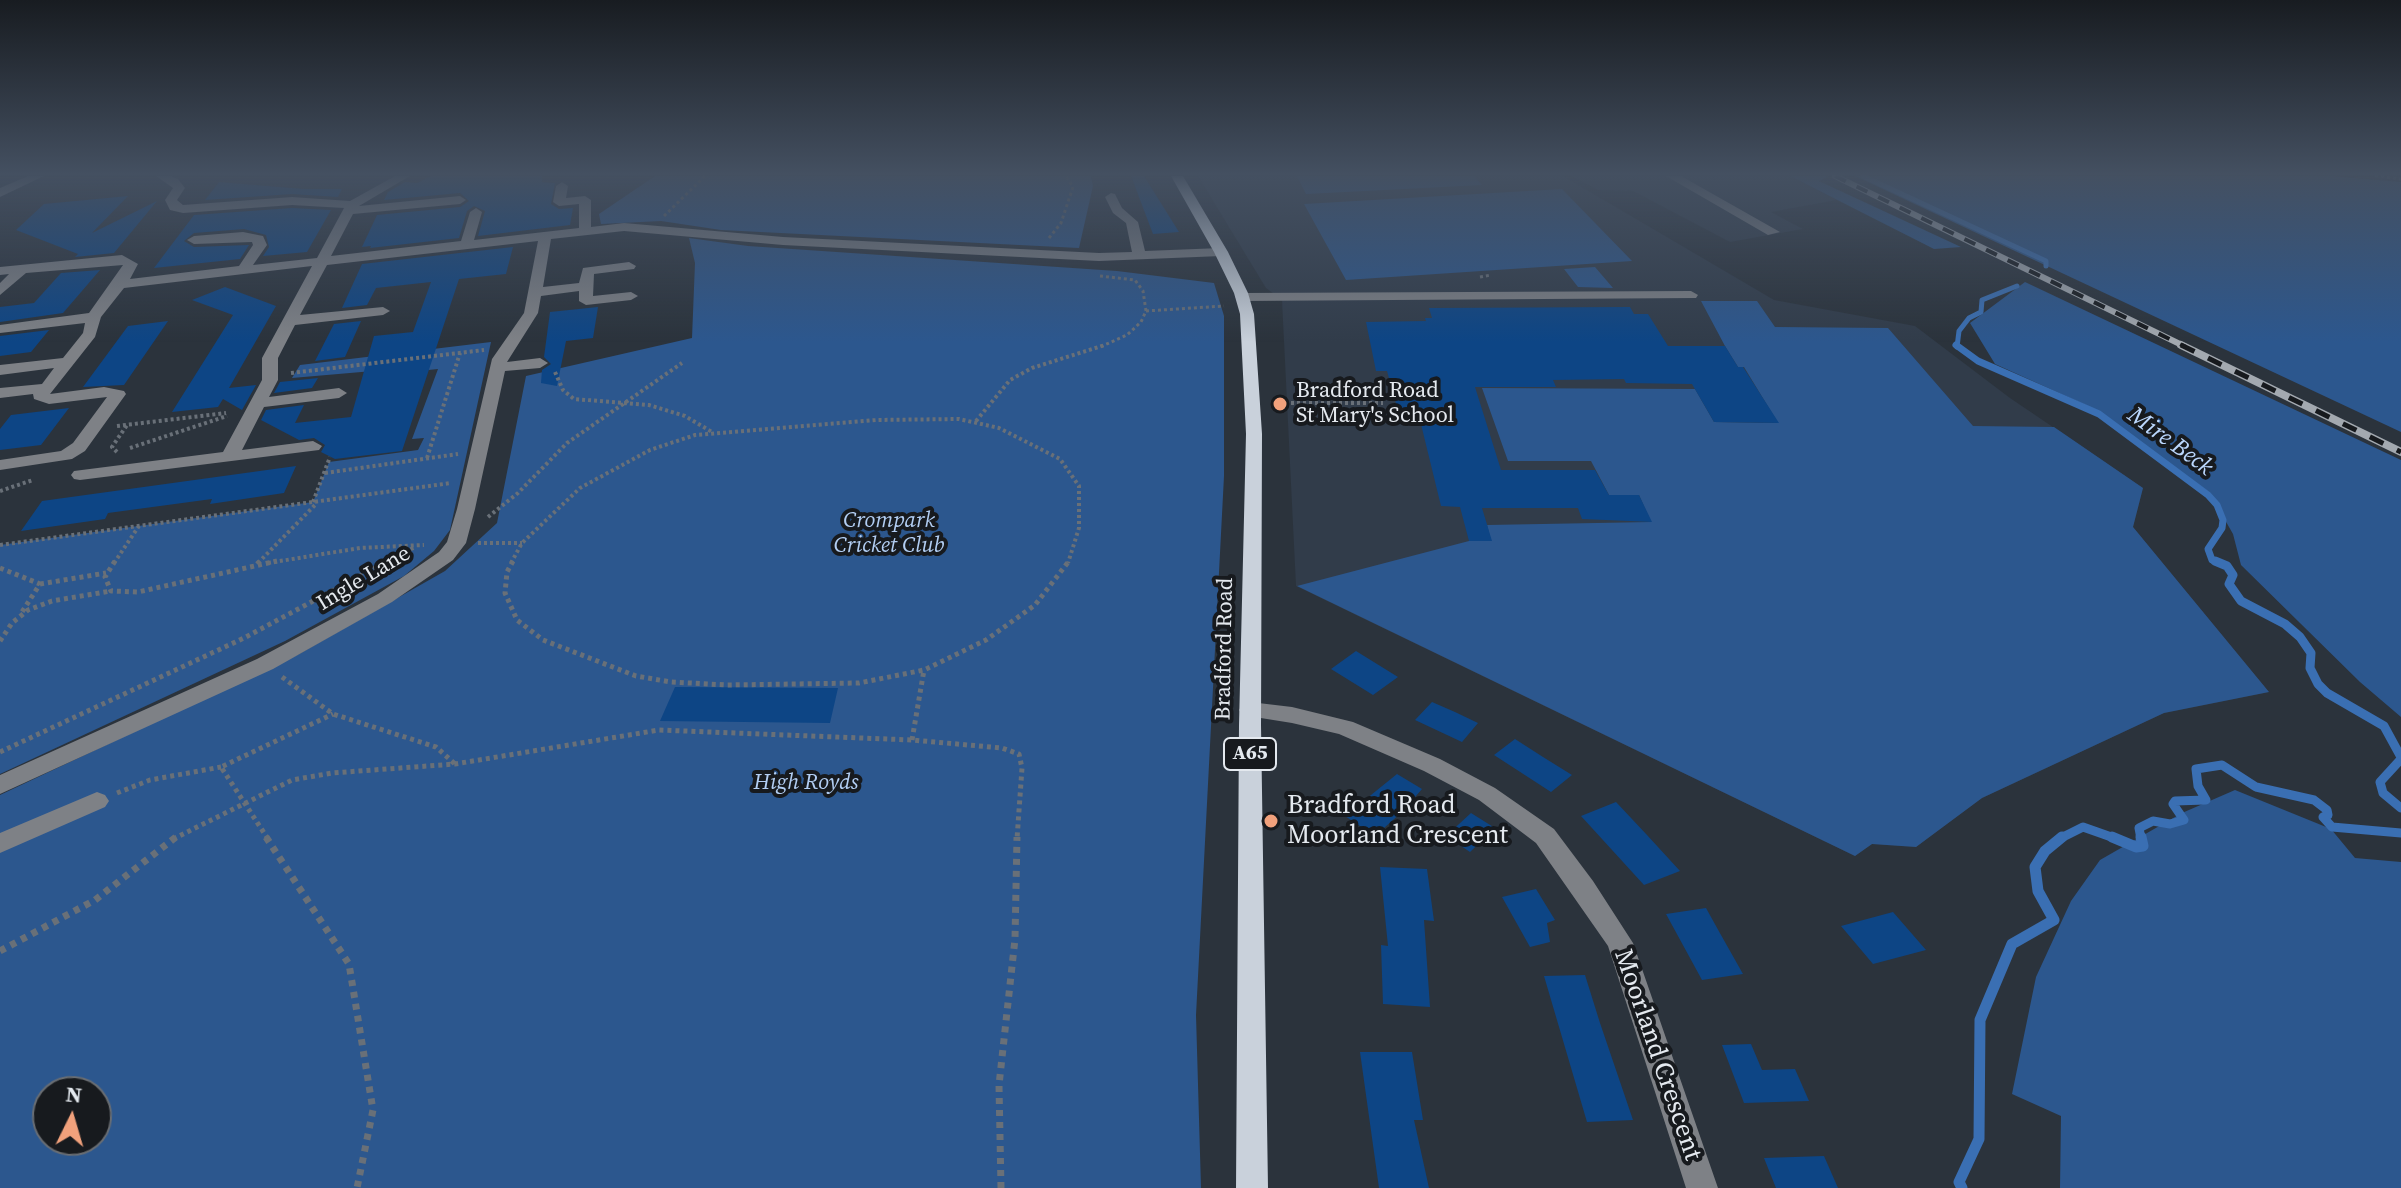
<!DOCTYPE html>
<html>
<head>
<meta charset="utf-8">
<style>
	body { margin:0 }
	#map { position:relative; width:2401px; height:1188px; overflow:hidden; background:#2b333c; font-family:"Source Serif 4",serif }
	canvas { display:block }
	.north { position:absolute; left:32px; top:1076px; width:80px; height:80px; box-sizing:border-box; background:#171a1e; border:2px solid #696d72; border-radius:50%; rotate:5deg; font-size:22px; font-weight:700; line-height:32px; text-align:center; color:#e4e9ef }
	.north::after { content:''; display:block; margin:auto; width:28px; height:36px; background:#f1a17c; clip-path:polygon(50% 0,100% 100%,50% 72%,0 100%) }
</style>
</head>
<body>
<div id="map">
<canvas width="2401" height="1188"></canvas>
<div class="north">N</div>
</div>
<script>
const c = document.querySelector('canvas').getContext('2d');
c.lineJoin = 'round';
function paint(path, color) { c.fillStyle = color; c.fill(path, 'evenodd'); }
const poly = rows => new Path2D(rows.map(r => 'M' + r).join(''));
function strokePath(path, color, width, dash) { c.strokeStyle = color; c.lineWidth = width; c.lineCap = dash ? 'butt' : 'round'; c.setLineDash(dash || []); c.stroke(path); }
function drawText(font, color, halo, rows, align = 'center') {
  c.font = font + ' "Source Serif 4",serif'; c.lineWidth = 8; c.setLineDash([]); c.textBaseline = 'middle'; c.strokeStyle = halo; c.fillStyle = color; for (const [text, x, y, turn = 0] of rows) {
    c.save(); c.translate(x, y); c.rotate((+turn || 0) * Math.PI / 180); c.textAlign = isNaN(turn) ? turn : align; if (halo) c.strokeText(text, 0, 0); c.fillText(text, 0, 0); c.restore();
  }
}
const built = poly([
	[1198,176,1563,176,1774,300,1915,326,2010,398,2143,488,2133,527,2269,692,2164,713,1982,798,1916,847,1872,844,1855,856,1296,586,1282,300,1266,288],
	[1571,176,1790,176,1837,200,1771,212,1803,229,1730,242,1633,191,1598,190]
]);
const green = poly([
	[655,176,1091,176,1093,186,1079,248,721,230,661,221,601,224,599,214],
	[1297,176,1474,176,1482,185,1306,194],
	[1790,176,1825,176,1828,177,1819,181,1961,247,1934,249],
	[1855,176,2332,176,2401,182,2401,432],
	[1562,189,1632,261,1346,280,1304,204],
	[689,238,748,246,1117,271,1214,283,1224,316,1224,476,1196,1015,1201,1188,0,1188,0,795,299,654,445,571,497,523,526,376,692,338,695,263],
	[48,1092,96,1092,96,1140,48,1140],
	[1595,267,1613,288,1578,287,1564,269],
	[2025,282,2401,460,2401,717,2360,682,2241,565,2233,534,2209,492,2086,405,1995,364,1970,323],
	[1701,301,1757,301,1775,327,1888,328,1973,426,2054,427,2143,488,2133,527,2269,692,2164,713,1982,798,1916,847,1872,844,1855,856,1297,586,1469,541,1491,541,1487,525,1651,522,1639,495,1609,495,1591,461,1508,461,1482,388,1695,389,1714,422,1778,423,1744,367,1738,367,1725,346],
	[491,342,450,530,434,551,404,576,285,641,0,774,0,545,313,502,329,462,418,450,424,438,412,439,438,369,370,376,373,371,292,378,300,365],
	[2235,790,2331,829,2355,858,2401,862,2401,1188,2060,1188,2061,1116,2012,1094,2036,977,2071,901,2100,860,2182,813]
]);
const streamFar3 = poly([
	[1863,176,2046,261,2046,266],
	[1957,347,1959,331,1969,318,1981,312,1982,300,2017,286]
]);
const streamFar2 = poly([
	[1956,345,1978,361,2099,414,2208,495,2217,505,2223,520,2222,528,2208,549,2212,560,2220,563]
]);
const streamFar1 = poly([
	[2215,561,2227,566,2233,575,2229,584,2241,601,2285,624,2300,637,2311,653,2310,668,2318,684,2327,693,2384,726,2401,757],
	[2401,759,2380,782,2383,793,2401,808],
	[2059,839,2083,827,2117,839],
	[2141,839,2139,828,2153,821,2170,824,2184,820,2173,804,2175,801,2206,800,2198,786,2196,769,2222,765,2256,787,2314,800,2327,810,2328,815,2323,817,2332,827,2401,833]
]);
const stream = poly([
	[2112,837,2136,847,2143,846,2141,837],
	[1962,1188,1959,1182,1979,1139,1980,1020,2012,944,2054,920,2038,891,2035,867,2045,851,2062,837]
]);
const building = poly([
	[431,176,542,176,542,182,555,183,551,204,559,209,573,208,570,225,478,236,485,211,474,206,467,211,459,238,370,248,371,246,362,247,377,215,460,207,469,201,460,193,384,200,388,192,405,182,417,183],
	[1131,176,1144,176,1179,232,1153,234],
	[219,182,304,189,342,189,338,197,292,194,205,200],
	[128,196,92,233,157,201,114,253,75,257,78,254,16,230,44,204],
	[292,208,331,210,307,252,263,256,269,247,266,235,244,229,194,233,184,241,194,247,249,245,240,259,154,268,194,215],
	[513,247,506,274,459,279,402,451,335,459,321,452,325,445,314,438,299,440,261,420,266,410,304,405,295,423,351,417,374,336,413,332,431,282,376,288,367,305,342,308,362,264],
	[100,270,63,313,0,322,0,307,34,303,61,273],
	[225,287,276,306,229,388,256,385,242,410,223,399,218,407,172,412,233,315,192,300],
	[598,307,593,338,566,341,557,386,541,383,542,370,551,364,544,357,550,312],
	[1630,307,1634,314,1648,314,1668,346,1725,346,1738,367,1743,367,1779,423,1714,422,1692,384,1626,383,1624,379,1553,380,1556,387,1475,387,1501,470,1595,470,1609,495,1639,495,1652,522,1582,519,1578,508,1482,508,1492,541,1469,541,1460,507,1441,506,1419,416,1397,407,1387,371,1376,371,1366,322,1426,321,1425,318,1432,318,1429,308],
	[168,321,124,385,83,387,128,326],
	[361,321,345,357,315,361,334,324],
	[49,330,31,352,0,356,0,336],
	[318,378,312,388,274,393,280,382],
	[69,408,41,445,0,450,0,429,11,415],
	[296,466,284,493,210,504,212,499,108,513,105,519,21,531,42,501],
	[1356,651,1398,677,1373,695,1331,669],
	[675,687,838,688,830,723,660,721],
	[1432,702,1455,712,1478,723,1462,742,1415,720],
	[1515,739,1543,757,1572,775,1551,792,1494,755],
	[1397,774,1422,789,1402,812,1375,836,1345,816],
	[1616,802,1647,835,1680,871,1644,885,1581,816],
	[1471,813,1495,828,1470,852,1446,836],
	[1380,867,1427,869,1434,921,1424,920,1430,1007,1383,1004,1381,945,1388,946],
	[1536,889,1555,920,1547,923,1550,942,1530,947,1502,897],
	[1706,908,1721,935,1743,974,1702,980,1666,914],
	[1893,912,1926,950,1873,964,1841,926],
	[1585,975,1600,1023,1633,1120,1587,1122,1544,976],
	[1751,1044,1762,1070,1795,1069,1809,1101,1744,1103,1722,1045],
	[1360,1052,1412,1052,1423,1120,1414,1120,1429,1188,1379,1188],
	[1824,1156,1838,1188,1776,1188,1764,1158]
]);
const pathFar3 = poly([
	[2375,176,2401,179],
	[664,216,705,176],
	[1049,238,1061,223,1073,187,1066,176],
	[1100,276,1135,280,1143,291,1146,311,1141,322,1127,335,1100,347],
	[1480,277,1491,275],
	[1146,311,1224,306]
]);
const pathFar2 = poly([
	[555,372,563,390,574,399,649,405,685,416,712,432],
	[291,373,484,350],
	[1273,403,1383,403],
	[976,421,1010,380,1032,368,1105,345],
	[117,426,226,413],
	[130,448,227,416],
	[117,452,112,447,127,425],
	[427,458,460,353],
	[325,473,458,454],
	[0,491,33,480],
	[313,502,330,457],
	[488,517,518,493,567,443,682,363],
	[478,543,522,543],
	[0,545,451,483],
	[114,563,139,526],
	[258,563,317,503],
	[268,563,360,548,424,545],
	[384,563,415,547],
	[511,563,522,543,580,488,650,450,695,435,877,420,959,419,999,428,1060,459,1079,486,1079,528,1068,563]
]);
const pathFar1 = poly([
	[115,561,105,577,111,591,138,592,277,561],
	[513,561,507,572,505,593,517,620,543,640,636,676,671,682,727,685,859,683,924,670,986,640,1035,605,1069,561],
	[257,564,260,561],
	[0,568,40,584,22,612],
	[40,584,106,573],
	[0,641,12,623,28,610,52,601,111,591],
	[282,677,333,714,436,747,455,764],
	[912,740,924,670],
	[0,752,244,638,388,561],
	[117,793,150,780,221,767],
	[173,839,292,780,332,773,455,764,659,730,912,740,1002,748,1019,754,1022,768,1017,839],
	[268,839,221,767,333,714]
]);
const path = poly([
	[266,837,349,964,373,1110,357,1188],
	[0,951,95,900,176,837],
	[1001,1188,999,1085,1015,939,1017,837]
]);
const minor = poly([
	[28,176,44,176,0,197,0,188,28,176],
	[156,176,171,176,178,179,185,188,177,200,183,205,292,197,350,201,395,176,410,176,359,206,460,196,466,200,460,204,353,214,331,256,461,241,470,212,476,208,482,212,474,240,579,228,579,204,559,206,553,202,556,186,562,182,568,186,566,198,585,196,591,200,591,227,624,223,783,237,1099,253,1132,252,1126,223,1113,213,1105,197,1111,193,1115,194,1122,208,1138,222,1145,251,1221,248,1228,252,1221,256,1099,261,783,245,624,231,551,239,543,287,579,283,583,268,629,262,636,266,634,269,594,274,593,296,631,292,638,296,631,300,586,305,579,301,579,291,541,296,538,313,507,362,540,358,548,363,540,368,505,371,475,509,466,543,453,560,392,602,273,669,0,794,0,775,257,659,378,594,439,552,447,542,457,509,492,359,524,313,538,241,327,265,300,315,383,307,390,311,383,315,295,325,278,358,278,380,269,397,339,388,347,393,339,398,264,407,242,450,313,441,322,446,319,450,80,480,74,479,71,475,74,471,223,452,262,380,262,358,312,266,124,288,101,317,95,337,50,394,104,387,124,391,126,394,85,451,72,459,0,470,0,460,61,451,73,443,107,397,49,404,34,399,33,394,0,398,0,388,42,384,54,368,0,375,0,365,63,358,83,333,85,323,0,333,0,325,89,313,123,265,26,273,0,295,0,283,9,274,0,275,0,267,122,255,138,264,130,279,239,266,253,245,252,242,194,244,187,240,194,236,243,232,263,236,267,245,253,265,317,258,344,208,292,205,183,213,170,210,165,200,173,188,156,176],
	[1666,176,1681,176,1780,232,1768,235,1666,176],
	[1691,291,1698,295,1696,298,1242,301,1235,297,1242,293,1691,291],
	[1250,702,1292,707,1353,722,1440,759,1495,788,1554,829,1593,881,1633,943,1718,1188,1686,1188,1608,946,1536,843,1479,800,1424,771,1339,734,1292,723,1242,715,1239,710,1242,705,1250,702],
	[97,792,105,795,109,801,105,807,0,853,0,833,97,792]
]);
const major = poly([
	[1171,176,1183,176,1228,252,1248,293,1254,314,1262,434,1261,725,1268,1188,1236,1188,1239,725,1246,434,1240,314,1234,293,1214,252,1171,176]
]);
const railFar1 = poly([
	[1835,176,2186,347]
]);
const rail = poly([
	[2181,345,2401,452]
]);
const markers = [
	[1280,404,8,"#f1a17c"],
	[1271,821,8,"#f1a17c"]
];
const shields = [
	[1250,754,52]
];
const shieldNames = [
	["A65",1250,754]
];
const poiNames = [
	["Bradford Road",1296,391],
	["St Mary's School",1296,416]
];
const parkNames = [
	["Crompark",889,521],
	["Cricket Club",889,546],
	["High Royds",806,783]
];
const streetNames = [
	["Ingle Lane",364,579,-31],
	["Bradford Road",1225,649,-89]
];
const waterNames = [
	["Mire Beck",2170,442,36]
];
const nearPoinames = [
	["Bradford Road",1287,806],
	["Moorland Crescent",1287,836]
];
const nearStreetnames = [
	["Moorland Crescent",1657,1055,71]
];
paint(built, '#313c4a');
paint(green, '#2c578e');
strokePath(streamFar3, '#3a6fb3', 5);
strokePath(streamFar2, '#3a6fb3', 7);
strokePath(streamFar1, '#3a6fb3', 9);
strokePath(stream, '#3a6fb3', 11);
paint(building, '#0d4585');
strokePath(pathFar3, '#697078', 3, [3, 3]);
strokePath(pathFar2, '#697078', 4, [3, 3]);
strokePath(pathFar1, '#697078', 5, [4, 4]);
strokePath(path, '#697078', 7, [6, 6]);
paint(minor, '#7e8186');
paint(major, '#c9d1db');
strokePath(railFar1, '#a3a9b0', 6);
strokePath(rail, '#a3a9b0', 8);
strokePath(railFar1, '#171a1e', 4, [12]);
strokePath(rail, '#171a1e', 5, [15]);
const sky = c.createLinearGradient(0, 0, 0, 342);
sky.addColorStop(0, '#181c21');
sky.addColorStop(0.51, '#445061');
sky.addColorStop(1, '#44506100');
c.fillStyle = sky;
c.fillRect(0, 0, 2401, 342);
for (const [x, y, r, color] of markers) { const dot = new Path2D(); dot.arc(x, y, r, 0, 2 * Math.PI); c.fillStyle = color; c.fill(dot); strokePath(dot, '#171a1e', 3); }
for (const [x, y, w] of shields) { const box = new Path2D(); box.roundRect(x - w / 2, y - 16, w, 32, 6); c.fillStyle = '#171a1e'; c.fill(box); strokePath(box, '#e4e9ef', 2); }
drawText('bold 20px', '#e4e9ef', null, shieldNames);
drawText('22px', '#e4e9ef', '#171a1e', poiNames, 'left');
drawText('italic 22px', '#b2cef3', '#171a1e', parkNames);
drawText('22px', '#e4e9ef', '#171a1e', streetNames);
drawText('italic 24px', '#bbd7fd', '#171a1e', waterNames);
drawText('26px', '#e4e9ef', '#171a1e', nearPoinames, 'left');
drawText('26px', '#e4e9ef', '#171a1e', nearStreetnames);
</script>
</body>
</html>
